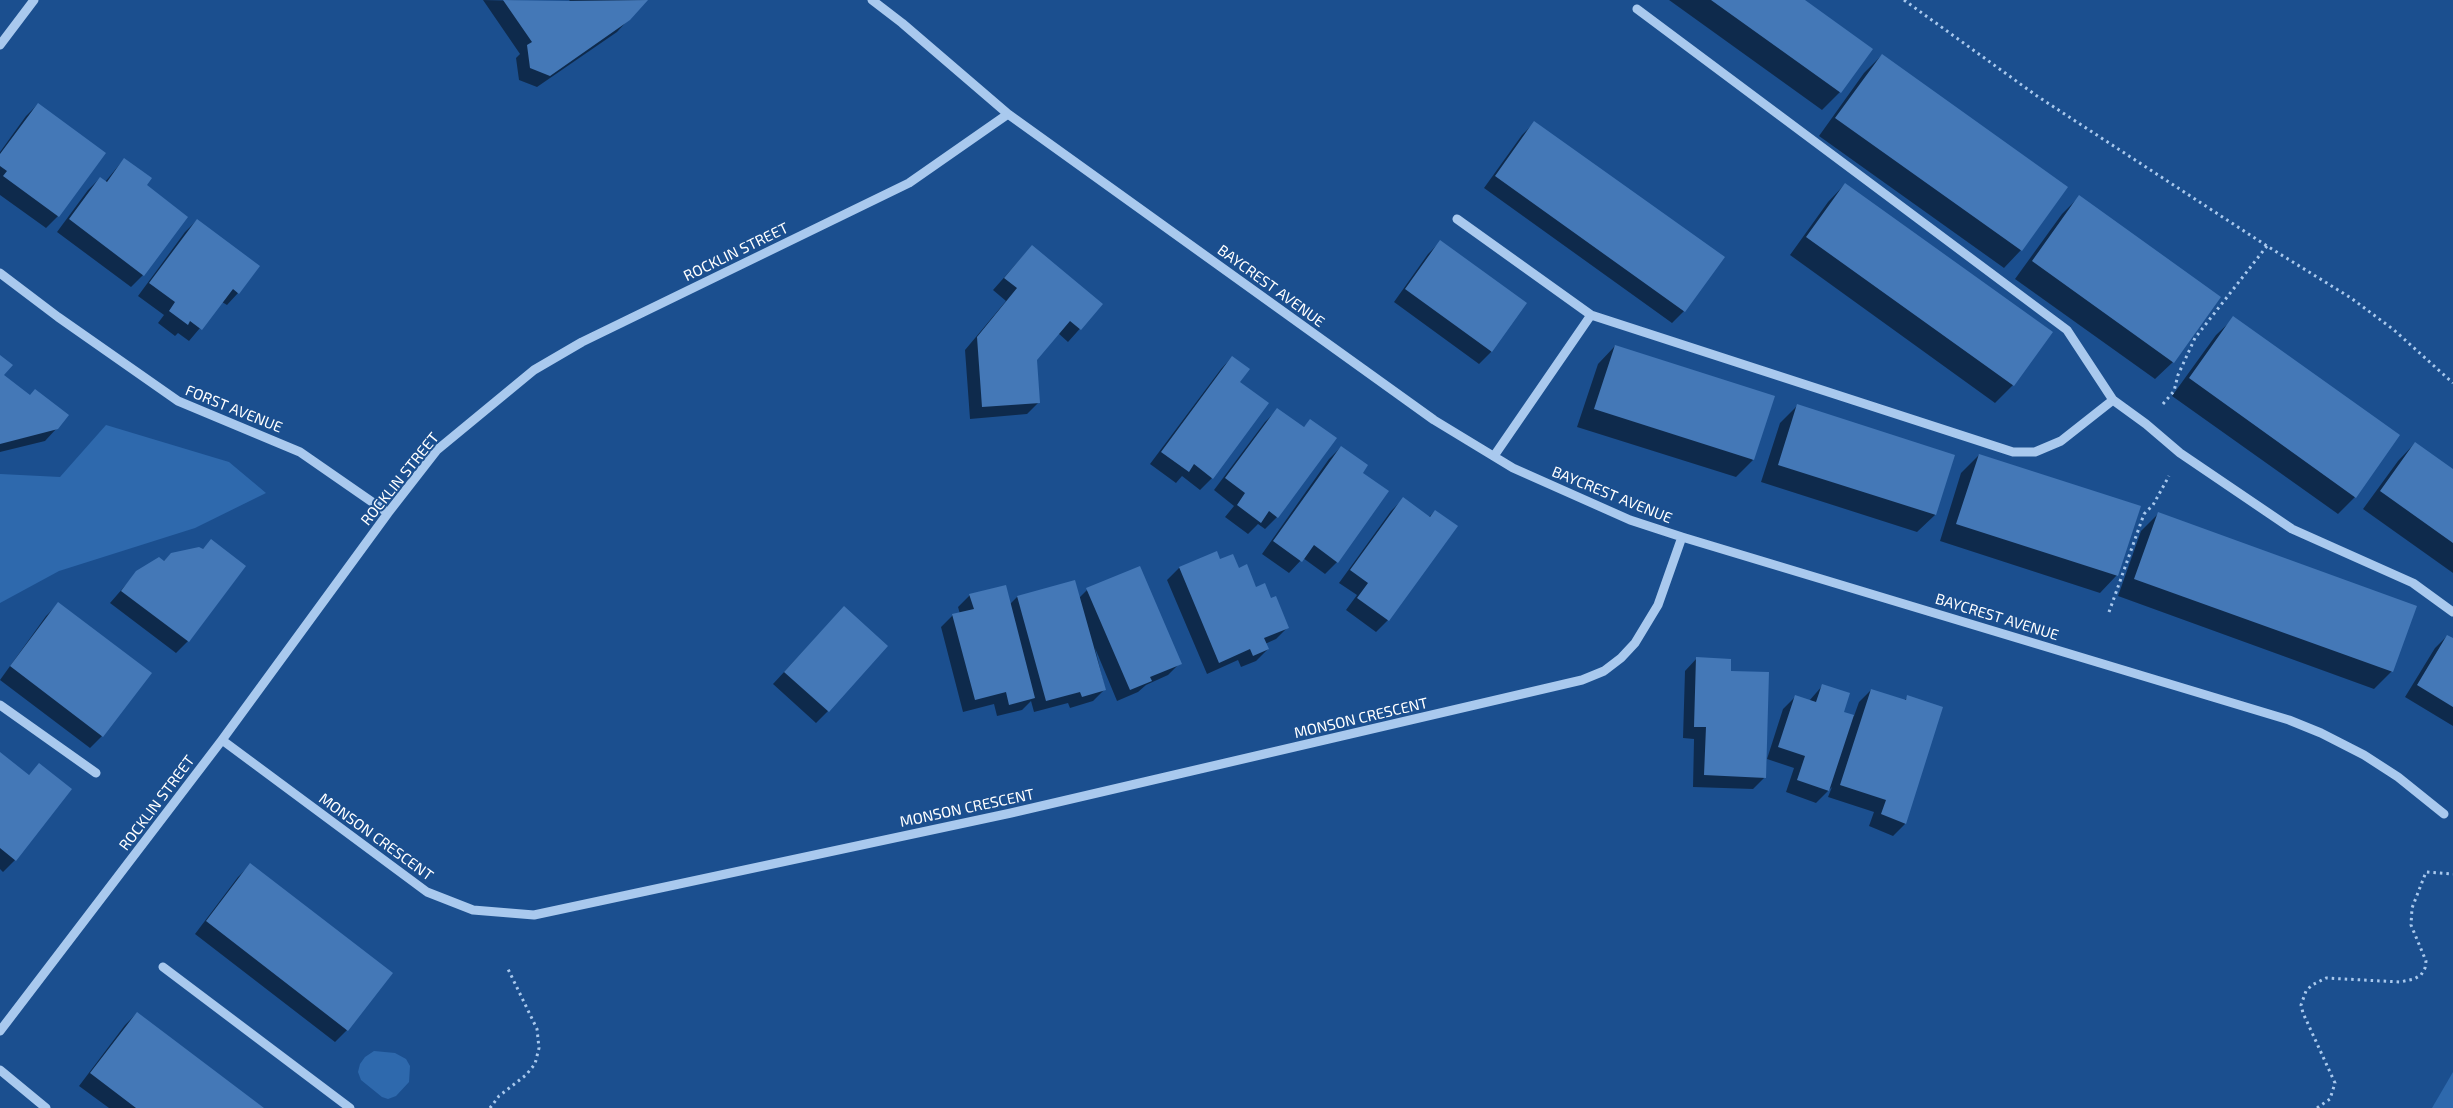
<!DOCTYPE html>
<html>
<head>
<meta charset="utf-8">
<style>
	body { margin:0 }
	canvas { display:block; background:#1b4f8f }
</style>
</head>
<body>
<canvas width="2453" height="1108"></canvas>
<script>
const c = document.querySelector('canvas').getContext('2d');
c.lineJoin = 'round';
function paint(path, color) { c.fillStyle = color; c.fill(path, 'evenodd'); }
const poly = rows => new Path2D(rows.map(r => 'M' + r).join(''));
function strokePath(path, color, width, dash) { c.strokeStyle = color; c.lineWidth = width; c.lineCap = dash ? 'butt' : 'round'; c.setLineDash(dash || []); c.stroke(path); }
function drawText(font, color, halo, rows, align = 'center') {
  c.font = font + ' "Exo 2",sans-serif'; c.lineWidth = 4; c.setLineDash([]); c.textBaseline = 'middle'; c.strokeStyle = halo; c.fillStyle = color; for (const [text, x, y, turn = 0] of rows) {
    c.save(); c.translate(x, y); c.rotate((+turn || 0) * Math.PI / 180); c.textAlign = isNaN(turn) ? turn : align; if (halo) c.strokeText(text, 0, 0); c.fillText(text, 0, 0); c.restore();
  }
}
const green = poly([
	[106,425,229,462,266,493,195,528,59,571,0,603,0,474,60,477],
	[374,1051,395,1053,406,1059,410,1066,409,1082,396,1096,388,1099,382,1097,361,1080,358,1072,360,1064,365,1057],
	[2453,1072,2453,1108,2432,1108]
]);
const shadow = poly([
	[483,0,568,2,570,0,646,0,617,32,537,87,519,80,516,58,520,54],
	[1669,0,1803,0,1840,92,1822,110],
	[1882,55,2021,250,2004,268,1819,136,1864,73],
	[38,104,104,153,58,216,46,228,0,195,0,152,26,116],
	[1534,123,1684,311,1672,323,1484,188,1522,135],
	[124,159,145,185,187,217,143,275,131,287,57,232,88,190,100,178,105,182],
	[1845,184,2051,333,2013,385,1995,403,1790,255,1828,202],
	[2079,197,2173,362,2155,379,2015,279,2062,214],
	[197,220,238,293,227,305,222,302,189,341,178,333,175,336,158,323,164,315,138,296,185,232],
	[1440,242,1525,303,1491,352,1479,364,1394,302,1428,254],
	[1032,246,1102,304,1068,342,1058,333,1036,360,1039,402,1027,414,970,419,965,350,1006,301,993,290],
	[2234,318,2355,497,2338,514,2172,396,2216,335],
	[1615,346,1753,460,1736,477,1577,427,1598,364],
	[0,356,3,376,57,428,45,441,0,452],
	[1232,357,1238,382,1212,478,1200,490,1182,476,1176,483,1150,464,1221,369],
	[1797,406,1953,456,1935,515,1917,532,1761,482,1780,423],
	[1277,410,1303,428,1310,421,1277,517,1265,529,1258,524,1248,534,1225,517,1234,506,1214,490,1265,422],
	[2415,443,2453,470,2453,573,2363,509,2398,461],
	[1341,447,1361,473,1337,562,1325,574,1303,558,1289,573,1262,554,1329,459],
	[1979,455,2117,575,2100,593,1940,541,1961,473],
	[1403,499,1429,517,1435,511,1388,620,1376,632,1346,610,1357,595,1339,583,1391,511],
	[2159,513,2392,671,2374,689,2118,596,2141,531],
	[211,541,188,641,176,653,110,603,137,572,163,562,171,554,202,550],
	[1216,553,1220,561,1239,569,1255,588,1271,600,1288,627,1276,639,1265,644,1268,649,1256,661,1241,667,1238,660,1207,674,1167,580,1179,568],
	[1087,590,1180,663,1168,675,1146,685,1138,692,1117,701,1095,648,1105,689,1093,701,1070,708,1068,703,1034,712,1031,701,1022,710,997,716,994,704,963,712,941,627,953,615,960,614,958,607,970,595,1010,604,1017,597,1079,598],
	[58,604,102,736,90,748,0,680,46,616],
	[832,620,828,711,816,723,773,684],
	[2447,636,2453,640,2453,726,2405,697,2435,648],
	[1697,658,1729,672,1765,777,1753,789,1693,787,1694,739,1683,738,1685,671],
	[1823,685,1843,713,1854,716,1859,702,1871,690,1904,701,1908,697,1941,708,1905,824,1893,836,1869,826,1874,812,1828,797,1832,787,1816,803,1786,792,1794,768,1767,759,1783,709,1795,697,1809,701],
	[0,753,28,776,39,765,15,860,3,872,0,869],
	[250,865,347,1030,335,1042,195,934,238,877],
	[137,1013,262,1108,109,1108,79,1086,125,1025]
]);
const building = poly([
	[503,0,568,1,648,0,630,20,550,76,530,68,527,45,532,42],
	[1711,0,1805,0,1873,49,1841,93],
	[1882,54,2068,187,2022,251,1835,118],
	[38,103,106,153,59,217,3,176,7,171,0,166,0,154],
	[1534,121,1725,257,1685,312,1495,176],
	[124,158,152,178,147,185,188,217,144,276,69,219,100,177,107,182],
	[1845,183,2053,332,2014,386,1806,237],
	[2079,195,2221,297,2174,363,2032,261],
	[197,219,260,266,239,294,233,289,202,330,190,321,188,325,169,311,175,302,149,283],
	[1440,240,1527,303,1492,352,1405,289],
	[1032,245,1103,304,1081,330,1070,321,1037,360,1040,403,982,407,977,337,1017,288,1004,278],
	[2233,316,2400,435,2356,498,2189,378],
	[1615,345,1775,396,1754,460,1594,409],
	[0,355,13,365,4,375,30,395,35,389,69,415,58,429,0,444],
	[1232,356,1250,369,1240,382,1269,403,1213,479,1194,464,1189,472,1161,452],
	[1797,404,1955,455,1936,515,1778,465],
	[1277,408,1304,427,1310,419,1337,438,1278,518,1269,511,1261,523,1237,505,1245,493,1225,478],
	[2415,442,2453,469,2453,543,2380,491],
	[1341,446,1368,465,1363,473,1389,491,1338,563,1314,545,1302,562,1273,541],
	[1979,454,2141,506,2118,576,1956,524],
	[1403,497,1430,517,1435,510,1458,526,1389,621,1357,598,1368,583,1350,570],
	[2158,512,2417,606,2393,672,2134,579],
	[211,539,246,566,189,642,121,591,136,571,159,557,164,561,171,553,199,547,203,549],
	[1217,551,1220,559,1233,554,1239,568,1247,564,1256,587,1265,583,1271,598,1276,596,1289,628,1264,638,1269,649,1253,656,1250,649,1219,663,1179,567],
	[1140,566,1182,664,1150,677,1152,681,1130,690,1086,588],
	[1075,580,1106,690,1082,697,1080,692,1046,701,1017,596],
	[1006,585,1035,698,1009,705,1006,692,975,700,952,614,974,609,969,594],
	[58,602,152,673,103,737,10,666],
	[844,606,888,646,829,712,784,672],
	[2447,635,2453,638,2453,707,2417,685],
	[1696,657,1731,659,1731,671,1769,672,1766,778,1704,775,1706,727,1694,727],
	[1822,684,1850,693,1844,712,1854,715,1829,791,1797,780,1805,756,1778,747,1795,695,1816,702],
	[1871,689,1906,700,1907,695,1943,707,1906,824,1881,814,1886,800,1840,785],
	[0,752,29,775,39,763,72,789,16,861,0,848],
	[250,863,393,973,348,1031,206,921],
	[137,1012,264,1108,136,1108,90,1073]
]);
const path = poly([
	[1904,0,2037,96,2267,246,2351,298,2394,330,2453,383],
	[2163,404,2174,391,2178,375,2195,338,2267,246],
	[2109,612,2144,514,2153,505,2169,476],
	[490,1108,499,1096,526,1075,535,1064,539,1048,537,1029,508,969],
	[2317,1108,2330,1099,2335,1083,2303,1013,2301,1005,2306,991,2312,985,2326,978,2400,982,2414,979,2421,975,2425,968,2426,961,2411,925,2412,908,2426,872,2453,874]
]);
const minor = poly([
	[872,0,902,23,1008,114,1434,420,1513,468,1630,520,1682,537,2289,720,2321,733,2364,755,2398,777,2444,814],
	[1637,9,2067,330,2113,400,2146,424,2180,453,2292,529,2413,583,2453,612],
	[0,45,34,0],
	[1457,219,1591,315,2013,452,2035,452,2061,441,2113,400],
	[0,273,58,317,178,401,300,452,388,513],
	[1494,456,1591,315],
	[0,705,96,773],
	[222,740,427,892,473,910,534,915,1011,813,1582,680,1604,671,1621,658,1635,643,1658,605,1682,537],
	[163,967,350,1108],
	[0,1031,222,740,388,513,437,450,534,370,582,342,909,183,1008,114],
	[0,1070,46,1108]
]);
const streetNames = [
	["ROCKLIN STREET",736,252,-26],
	["BAYCREST AVENUE",1271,286,36],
	["FORST AVENUE",234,409,22],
	["ROCKLIN STREET",400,479,-51],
	["BAYCREST AVENUE",1612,495,22],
	["BAYCREST AVENUE",1997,617,17],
	["MONSON CRESCENT",1361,718,-13],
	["ROCKLIN STREET",157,803,-53],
	["MONSON CRESCENT",967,808,-12],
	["MONSON CRESCENT",376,837,36]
];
paint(green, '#2e69ad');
paint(shadow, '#0007');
paint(building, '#4478b7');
strokePath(path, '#a9c9ee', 3, [2.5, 4]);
strokePath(minor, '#a9c9ee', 9);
drawText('15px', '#fff', '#1b4f8f', streetNames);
</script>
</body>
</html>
